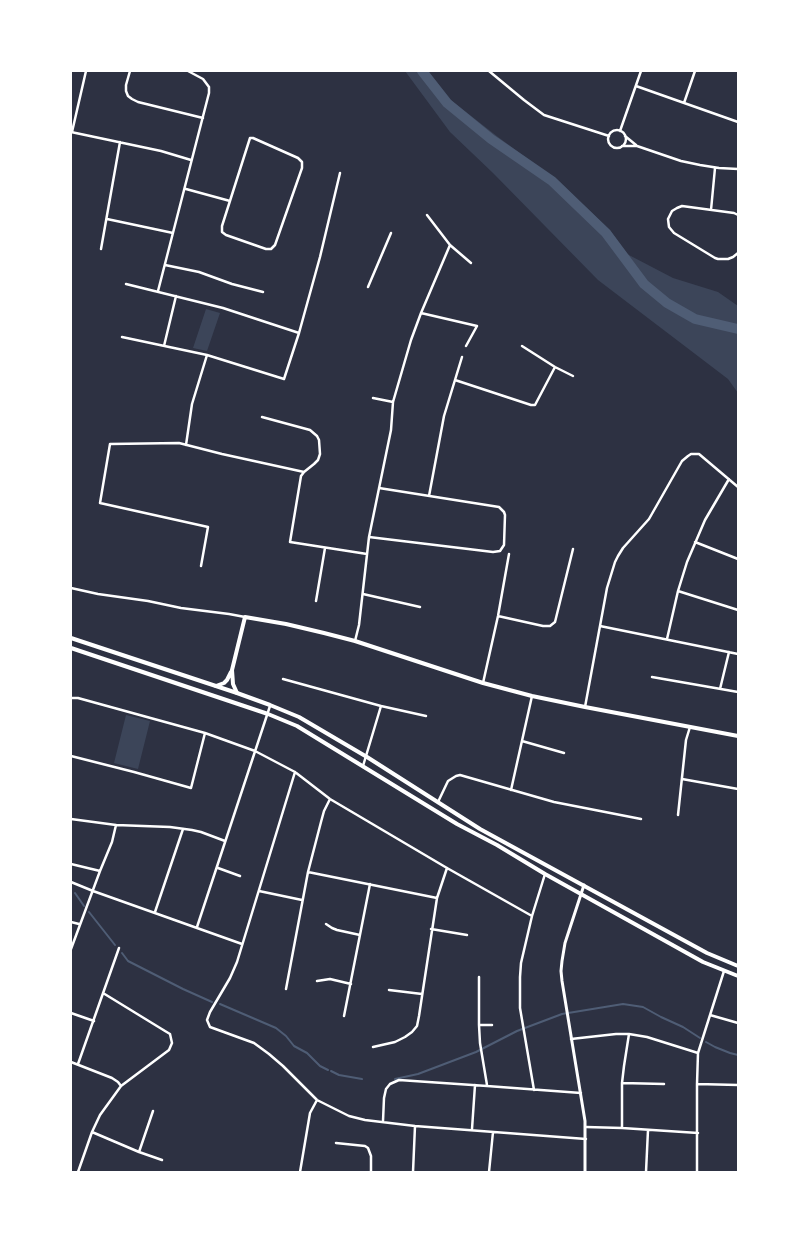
<!DOCTYPE html>
<html>
<head>
<meta charset="utf-8">
<style>
	body { margin:0 }
	#map { position:relative; width:809px; height:1243px; overflow:hidden; background:#2d3142; font-family:"Work Sans",sans-serif }
	canvas { display:block }
	.frame { position:absolute; inset:0; border:72px solid #fff; pointer-events:none }
</style>
</head>
<body>
<div id="map">
<canvas width="809" height="1243"></canvas>
<div class="frame"></div>
</div>
<script>
const c = document.querySelector('canvas').getContext('2d');
c.lineJoin = 'round';
function paint(path, color) { c.fillStyle = color; c.fill(path, 'evenodd'); }
const poly = rows => new Path2D(rows.map(r => 'M' + r).join(''));
function strokePath(path, color, width, dash) { c.strokeStyle = color; c.lineWidth = width; c.lineCap = dash ? 'butt' : 'round'; c.setLineDash(dash || []); c.stroke(path); }
const green = poly([
	[405,71,428,71,452,101,498,137,558,181,610,230,627,254,673,278,718,292,738,306,738,393,728,379,598,280,493,173,450,132],
	[206,309,220,313,207,351,193,348],
	[126,715,150,721,138,769,114,763]
]);
const stream = poly([
	[75,893,84,906],
	[89,912,115,945],
	[122,953,128,961,183,989,212,1002],
	[220,1004,276,1028,286,1036,294,1046,307,1053,320,1066,328,1070],
	[706,1042,715,1047,730,1053,738,1055],
	[331,1071,339,1075,362,1079],
	[395,1079,418,1074,476,1052,517,1031,562,1014,623,1004,643,1007,661,1017,683,1027,700,1038]
]);
const river = poly([
	[422,71,447,103,491,139,552,181,606,233,644,284,667,303,695,319,738,329]
]);
const minor = poly([
	[130,71,126,85,126,91,128,96,132,99,138,102,203,118],
	[489,71,524,100,544,115,609,136],
	[636,86,738,122],
	[684,103,695,71],
	'608 139a9 9 0 1 1 18 0a9 9 0 1 1-18 0Z',
	[620,131,641,71],
	[71,132,161,151,191,160],
	[72,132,86,71],
	[625,136,636,145],
	[250,138,253,138,298,158,302,162,302,168,275,245,271,249,266,249,226,235,222,232,222,226,250,138],
	[622,146,637,146,681,161,700,165,719,168,738,169],
	[186,189,230,201],
	[711,210,715,168],
	[427,215,450,245,471,263],
	[738,215,734,213,682,206,677,208,672,211,668,219,669,227,674,233,715,258,718,259,728,259,733,257,738,253],
	[107,219,173,233],
	[101,249,120,142],
	[165,265,199,272,232,284,263,292],
	[126,284,223,308,299,333],
	[368,287,391,233],
	[158,291,209,93,209,87,203,79,188,71],
	[421,313,477,326,466,346],
	[122,337,207,355,284,379,299,333,320,257,340,173],
	[164,346,176,296],
	[522,346,555,367,573,376],
	[455,380,531,405,535,405,555,367],
	[373,398,393,402],
	[262,417,310,430,317,436,319,440,320,454,318,460,314,464,304,472],
	[186,445,192,404,207,355],
	[429,496,444,416,462,357],
	[369,537,493,552,500,551,504,545,505,515,504,512,499,507,379,488],
	[695,542,738,559],
	[201,566,208,527,100,503,110,444,179,443,222,454,304,472,301,476,290,542,367,554],
	[71,588,98,594,148,601,181,608,229,614,245,617],
	[678,591,738,610],
	[363,594,420,607],
	[316,601,325,548],
	[498,616,543,626,550,626,555,622,573,549],
	[600,626,738,654],
	[667,639,678,591,687,562,705,520,729,479],
	[355,641,359,625,369,537,391,430,393,402,411,340,421,313,450,245],
	[652,677,738,692],
	[283,679,381,706,426,716],
	[483,683,498,616,509,554],
	[720,689,729,652],
	[71,698,78,698,205,733,255,751,295,772,330,799,447,868,532,916],
	[585,707,607,588,615,562,618,556,623,548,649,519,682,461,688,456,691,454,699,454,738,487],
	[522,741,564,753],
	[71,756,134,772,191,788,205,733],
	[363,766,381,706],
	[295,772,237,962,230,978,210,1012,207,1020,210,1027,254,1043,269,1054,283,1066,317,1100,349,1116,365,1120,415,1126,586,1139],
	[682,779,738,789],
	[511,790,532,696],
	[438,802,448,781,456,776,460,775,554,802,641,819],
	[678,815,686,740,690,727],
	[71,819,116,825,170,827,192,830,201,832,225,841],
	[71,864,100,871],
	[218,868,240,876],
	[308,872,437,898],
	[71,882,93,891,242,944],
	[259,891,302,900],
	[155,912,183,829],
	[71,922,79,924],
	[326,924,332,928,337,930,360,935],
	[197,927,270,706],
	[431,929,467,935],
	[71,949,100,871,112,842,116,825],
	[479,977,479,1025,480,1043,487,1085],
	[317,981,330,979,351,984],
	[286,989,308,872,321,822,324,811,330,799],
	[389,990,422,994],
	[71,1013,94,1021],
	[710,1015,738,1023],
	[344,1016,370,884],
	[479,1025,492,1025],
	[571,1039,616,1034,629,1034,647,1037,698,1053],
	[373,1047,395,1042,405,1037,412,1032,417,1026,419,1016,437,898,447,868],
	[71,1062,112,1078,118,1082,121,1086],
	[78,1064,119,948],
	[622,1083,664,1084],
	[697,1084,738,1085],
	[534,1090,520,1008,520,977,521,963,532,916,545,874],
	[383,1121,384,1098,386,1089,390,1084,399,1080,487,1086,581,1093],
	[586,1127,622,1128,698,1133],
	[622,1127,622,1083,624,1066,629,1034],
	[472,1129,475,1085],
	[92,1132,139,1152,162,1160],
	[336,1143,365,1146,368,1148,371,1156,371,1172],
	[139,1152,153,1111],
	[78,1172,92,1132,100,1115,121,1086,169,1050,172,1043,170,1034,165,1031,103,993],
	[300,1172,310,1113,317,1100],
	[413,1172,415,1126],
	[489,1172,493,1132],
	[646,1172,648,1130],
	[697,1172,697,1084,698,1053,724,971]
]);
const tertiary = poly([
	[584,885,565,943,562,961,561,971,562,981,585,1121,585,1172]
]);
const secondary = poly([
	[216,686,224,683,227,680,231,672],
	[237,693,233,684,232,670,245,617,286,624,324,633,355,641,483,683,532,696,585,707,738,736]
]);
const primary = poly([
	[71,638,237,693,270,705,299,717,367,757,480,829,707,953,738,966],
	[71,648,268,714,297,726,457,824,497,845,545,874,703,962,738,976]
]);
paint(green, '#3c4559');
strokePath(stream, '#4f5d75', 2);
strokePath(river, '#4f5d75', 10);
strokePath(minor, '#fff', 2.5);
strokePath(tertiary, '#fff', 3);
strokePath(secondary, '#fff', 4);
strokePath(primary, '#fff', 4);
</script>
</body>
</html>
